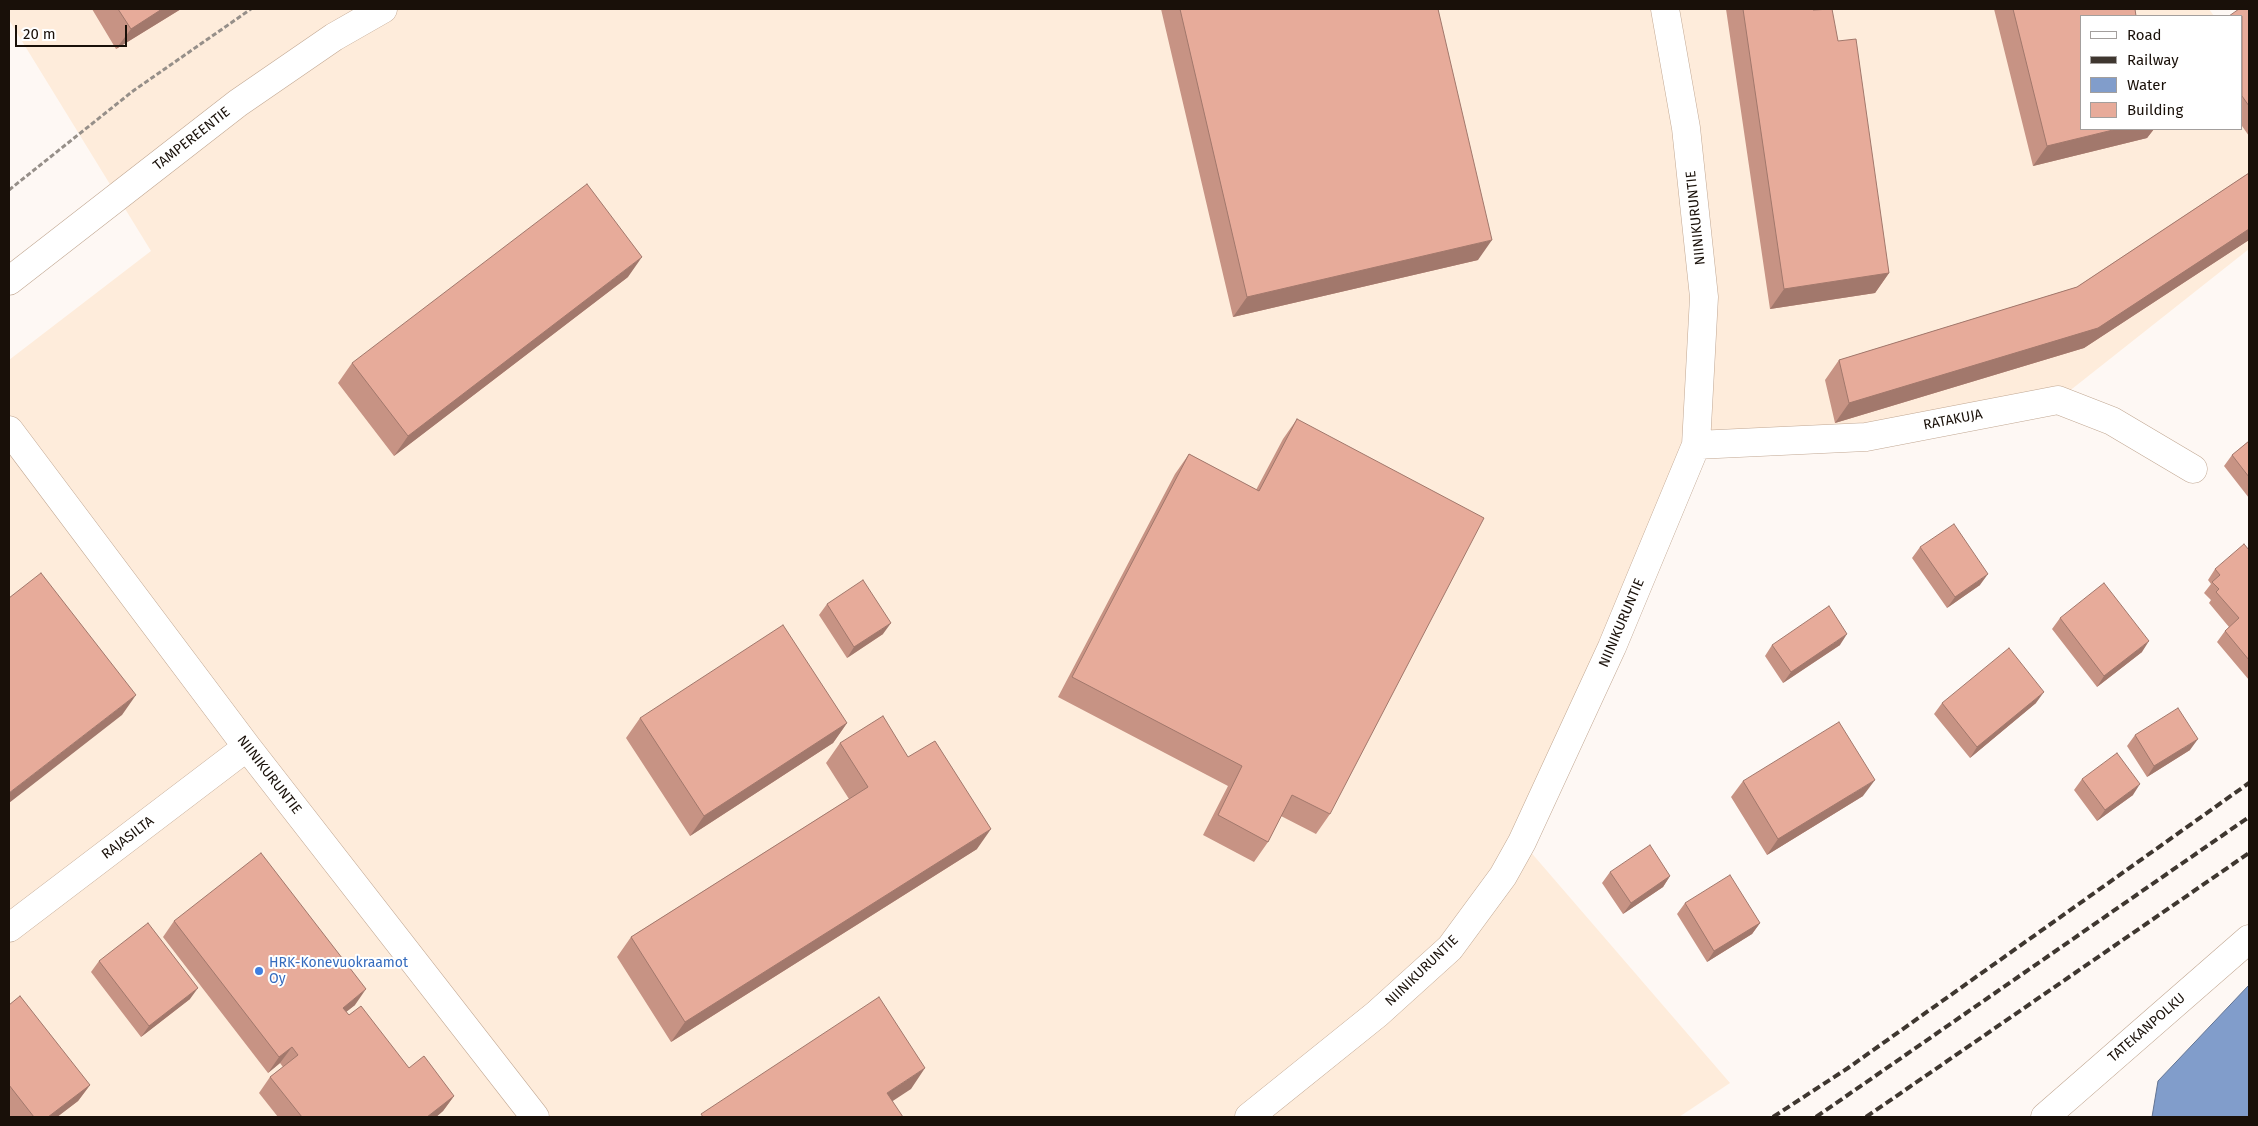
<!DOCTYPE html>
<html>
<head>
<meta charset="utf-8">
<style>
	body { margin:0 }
	#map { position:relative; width:2258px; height:1126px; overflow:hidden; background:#fef8f4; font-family:"Fira Sans",sans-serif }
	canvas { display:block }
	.frame { position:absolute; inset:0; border:10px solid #191009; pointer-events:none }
	.legend { position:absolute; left:2080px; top:15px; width:162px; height:115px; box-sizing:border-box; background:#fff; border:1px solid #a39f9d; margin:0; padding:6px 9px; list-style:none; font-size:15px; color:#191009 }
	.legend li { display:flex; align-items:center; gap:10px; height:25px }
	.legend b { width:25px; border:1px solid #a39f9d }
	.scale { position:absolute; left:15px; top:25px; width:112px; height:22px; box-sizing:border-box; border:2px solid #191009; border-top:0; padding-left:6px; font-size:15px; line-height:18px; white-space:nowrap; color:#191009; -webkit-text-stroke:4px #fff; paint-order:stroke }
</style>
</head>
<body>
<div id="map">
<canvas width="2258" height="1126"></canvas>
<div class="frame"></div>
<ul class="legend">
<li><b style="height:6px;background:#fff"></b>Road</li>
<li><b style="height:6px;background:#3f3730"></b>Railway</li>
<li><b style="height:14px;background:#819dcb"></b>Water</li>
<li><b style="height:14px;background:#e7ab9a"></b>Building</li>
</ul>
<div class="scale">20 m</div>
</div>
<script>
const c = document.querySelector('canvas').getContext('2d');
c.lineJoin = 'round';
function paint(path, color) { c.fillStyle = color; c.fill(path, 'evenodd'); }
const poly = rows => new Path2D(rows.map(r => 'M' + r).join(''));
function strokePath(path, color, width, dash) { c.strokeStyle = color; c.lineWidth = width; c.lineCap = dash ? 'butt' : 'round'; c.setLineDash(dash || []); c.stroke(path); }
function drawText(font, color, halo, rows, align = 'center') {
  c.font = font + ' "Fira Sans",sans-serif'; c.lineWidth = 4; c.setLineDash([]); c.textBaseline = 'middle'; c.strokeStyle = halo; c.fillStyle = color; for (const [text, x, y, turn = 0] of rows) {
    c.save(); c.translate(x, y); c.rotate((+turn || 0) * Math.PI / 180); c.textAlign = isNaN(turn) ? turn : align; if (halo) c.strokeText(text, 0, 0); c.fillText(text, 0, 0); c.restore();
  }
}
const industrial = poly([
	[9,9,2209,9,2214,16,2082,16,2082,129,2242,129,2242,58,2249,70,2249,249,2058,400,1695,445,1522,842,1730,1083,1679,1117,9,1117,9,360,151,251,9,20]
]);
const water = poly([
	[2249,985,2249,1117,2152,1117,2158,1081,2249,985]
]);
const path = poly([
	[9,190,133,91,251,9]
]);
const street = poly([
	[9,430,247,747,535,1117],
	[1696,445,1866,437,2058,400,2112,421,2193,469],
	[9,928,247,747],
	[1249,1117,1377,1014,1450,948,1503,876,1522,842,1612,647,1696,445,1704,297,1686,128,1665,9],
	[2045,1117,2249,939]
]);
const secondary = poly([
	[9,281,238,103,334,37,383,9]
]);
const rail = poly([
	[1773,1117,1848,1068,2249,783],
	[1816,1117,2249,817],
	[1866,1117,2249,853]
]);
const wall = poly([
	[92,9,181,9,116,49],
	[1161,9,1438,9,1478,260,1233,317],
	[1726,9,1813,9,1838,41,1889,273,1875,293,1770,309],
	[1994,9,2135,9,2082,129,2154,129,2147,138,2033,166],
	[2249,9,2249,136,2242,126,2242,16],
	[2249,173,2249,240,2084,348,1835,423,1825,380,1839,360,2077,287],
	[628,277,394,456,338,383,352,363],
	[1297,419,1330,814,1316,834,1281,816,1268,842,1254,862,1203,835,1228,786,1058,697,1175,474,1189,454,1256,490,1283,439],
	[2249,441,2249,498,2224,466,2232,455],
	[1920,547,1980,585,1947,608,1912,558],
	[2249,550,2249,680,2217,642,2225,631,2229,627,2209,603,2211,600,2204,593,2211,584,2208,580,2215,569],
	[827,604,883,634,847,658,819,615],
	[2060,618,2142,652,2097,687,2052,629],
	[1772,645,1840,645,1783,683,1765,656],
	[1942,703,2036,703,1970,758,1934,714],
	[640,718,847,723,833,743,690,836,626,738],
	[2135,735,2190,750,2147,777,2127,746],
	[840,743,908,757,977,849,671,1042,617,957,631,937,849,799,826,763],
	[2082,779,2133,795,2097,821,2074,790],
	[1743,781,1863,796,1767,855,1731,797],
	[1610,872,1670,876,1663,887,1623,914,1602,883],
	[1685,903,1760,923,1752,934,1707,962,1677,914],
	[174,921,355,1005,346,1012,349,1015,409,1068,454,1096,443,1111,436,1117,278,1117,259,1093,270,1077,283,1067,280,1063,268,1073,163,937],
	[99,961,190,999,141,1037,91,972],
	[9,1005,90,1085,78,1101,57,1117,10,1117,9,1115]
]);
const shadedWall = poly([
	[162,9,181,9,116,49,131,29],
	[2117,129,2154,129,2147,138,2033,166,2047,146],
	[2249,229,2249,240,2084,348,1835,423,1849,403],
	[1492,240,1478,260,1233,317,1247,297],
	[642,257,628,277,394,456,408,436],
	[1889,273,1875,293,1770,309,1784,289],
	[1988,574,1980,585,1947,608,1955,597],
	[891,623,883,634,847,658,854,647],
	[1847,634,1840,645,1783,683,1791,672],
	[2149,641,2142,652,2097,687,2104,676],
	[2044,692,2036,703,1970,758,1977,747],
	[136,695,122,715,9,803,9,793],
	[847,723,833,743,690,836,704,816],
	[2198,739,2190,750,2147,777,2154,766],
	[1875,780,1863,796,1767,855,1778,839],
	[2140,784,2133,795,2097,821,2105,810],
	[991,829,977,849,671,1042,685,1022],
	[1670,876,1663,887,1623,914,1631,903],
	[1760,923,1752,934,1707,962,1714,951],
	[198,988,190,999,141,1037,149,1026],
	[366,989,355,1005,332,1023,343,1008],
	[292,1047,280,1063,268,1073,279,1057],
	[925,1068,911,1089,873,1114,887,1093],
	[90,1085,78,1101,57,1117,48,1117],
	[454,1096,443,1111,436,1117,427,1117]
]);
const building = poly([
	[118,9,162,9,131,29,118,9],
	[1180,9,1438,9,1492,240,1247,297,1180,9],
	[1743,9,1813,9,1813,10,1832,9,1838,41,1856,39,1889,273,1784,289,1743,9],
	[2013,9,2135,9,2136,16,2082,16,2082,129,2117,129,2047,146,2013,9],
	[2239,9,2249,9,2249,106,2242,96,2242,16,2229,16,2239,9],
	[2249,173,2249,229,2098,328,1849,403,1839,360,2077,287,2249,173],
	[587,184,642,257,408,436,352,363,587,184],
	[1297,419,1484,518,1330,814,1292,795,1268,842,1218,815,1242,766,1072,677,1189,454,1259,491,1297,419],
	[2249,441,2249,477,2232,455,2249,441],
	[1954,524,1988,574,1955,597,1920,547,1954,524],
	[2244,544,2249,550,2249,660,2225,631,2239,618,2216,592,2219,589,2212,582,2220,575,2215,569,2244,544],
	[41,573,136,695,9,793,9,598,41,573],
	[863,580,891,623,854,647,827,604,863,580],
	[2104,583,2149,641,2104,676,2060,618,2104,583],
	[1829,606,1847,634,1791,672,1772,645,1829,606],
	[783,625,847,723,704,816,640,718,783,625],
	[2009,648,2044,692,1977,747,1942,703,2009,648],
	[2178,708,2198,739,2154,766,2135,735,2178,708],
	[883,716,908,757,935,741,991,829,685,1022,631,937,868,787,840,743,883,716],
	[1839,722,1875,780,1778,839,1743,781,1839,722],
	[2117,753,2140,784,2105,810,2082,779,2117,753],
	[1650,845,1670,876,1631,903,1610,872,1650,845],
	[261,853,366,989,343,1008,349,1015,361,1006,409,1068,424,1056,454,1096,427,1117,302,1117,270,1077,298,1055,292,1047,279,1057,174,921,261,853],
	[1730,875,1760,923,1714,951,1685,903,1730,875],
	[148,923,198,988,149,1026,99,961,148,923],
	[20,996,90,1085,48,1117,34,1117,9,1085,9,1005,20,996],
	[879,997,925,1068,887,1093,903,1117,703,1117,701,1114,879,997]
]);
const markers = [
	[259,971,5,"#3f7fe0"]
];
const streetNames = [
	["TAMPEREENTIE",192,139,-38],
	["NIINIKURUNTIE",1696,218,-96],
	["RATAKUJA",1953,420,-11],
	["NIINIKURUNTIE",1622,623,-67],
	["NIINIKURUNTIE",269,775,52],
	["RAJASILTA",128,838,-37],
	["NIINIKURUNTIE",1422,971,-44],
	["TATEKANPOLKU",2147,1028,-41]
];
const shopNames = [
	["HRK-Konevuokraamot",269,963],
	["Oy",269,979]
];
paint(industrial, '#feecdb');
paint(water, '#819dcb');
strokePath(water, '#627391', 1);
strokePath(street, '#c1a792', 29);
strokePath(secondary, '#c1a792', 29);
strokePath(path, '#968f89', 3, [5, 2.5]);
strokePath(street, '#fff', 28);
strokePath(secondary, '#fff', 28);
strokePath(rail, '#3f3730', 4, [8, 4]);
paint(wall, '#c79384');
paint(shadedWall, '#a2786c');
paint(building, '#e7ab9a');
strokePath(building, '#a2786c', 1);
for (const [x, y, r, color] of markers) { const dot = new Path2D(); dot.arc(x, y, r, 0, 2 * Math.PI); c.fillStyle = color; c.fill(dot); strokePath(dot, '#fff', 2); }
drawText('14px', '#191009', '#fff', streetNames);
drawText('14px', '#366cbe', '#fff', shopNames, 'left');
</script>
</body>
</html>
